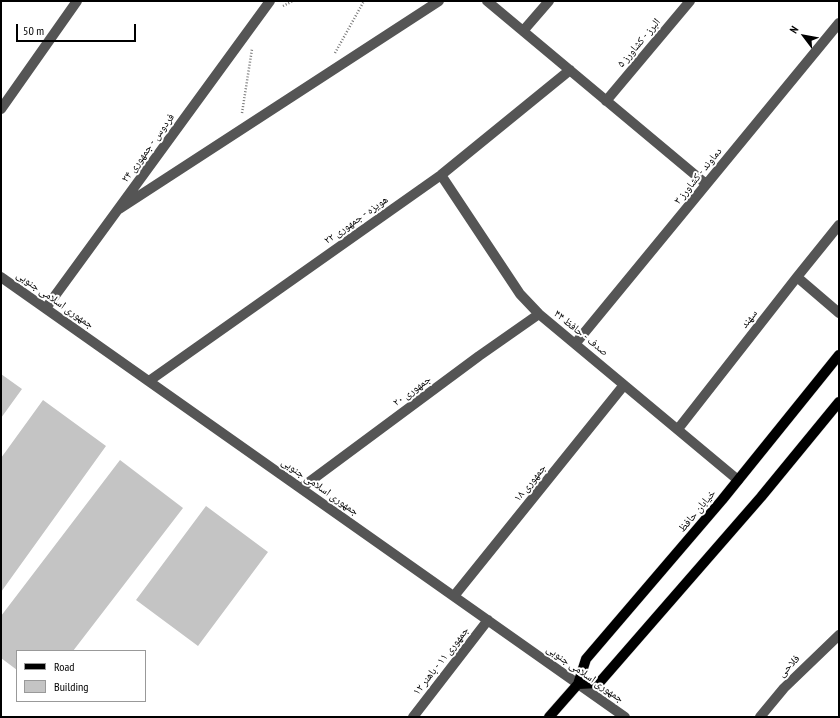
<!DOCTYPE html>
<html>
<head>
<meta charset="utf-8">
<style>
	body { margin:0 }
	#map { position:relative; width:840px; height:718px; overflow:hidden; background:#fff; font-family:"PT Sans Narrow",sans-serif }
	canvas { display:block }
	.frame { position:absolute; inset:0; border:2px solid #000; pointer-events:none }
	.legend { position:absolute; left:16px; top:650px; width:130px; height:52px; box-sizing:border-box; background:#fff; border:1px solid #999; margin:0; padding:5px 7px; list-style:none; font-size:12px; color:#000 }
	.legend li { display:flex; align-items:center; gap:8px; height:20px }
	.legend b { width:20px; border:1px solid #999 }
	.north { position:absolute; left:784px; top:16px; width:40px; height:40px; -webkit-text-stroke:3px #fff; paint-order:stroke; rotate:302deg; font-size:11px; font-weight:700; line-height:16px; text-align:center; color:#000 }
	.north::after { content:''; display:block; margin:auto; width:14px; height:18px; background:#000; clip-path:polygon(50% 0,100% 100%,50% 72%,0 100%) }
	.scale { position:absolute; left:16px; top:24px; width:120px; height:18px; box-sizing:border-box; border:2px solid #000; border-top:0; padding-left:5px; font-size:12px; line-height:14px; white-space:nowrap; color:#000; -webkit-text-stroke:3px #fff; paint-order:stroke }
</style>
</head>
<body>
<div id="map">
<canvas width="840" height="718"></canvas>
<div class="frame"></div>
<ul class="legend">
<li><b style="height:5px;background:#000"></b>Road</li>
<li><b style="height:11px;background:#c4c4c4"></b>Building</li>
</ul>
<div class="north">N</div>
<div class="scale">50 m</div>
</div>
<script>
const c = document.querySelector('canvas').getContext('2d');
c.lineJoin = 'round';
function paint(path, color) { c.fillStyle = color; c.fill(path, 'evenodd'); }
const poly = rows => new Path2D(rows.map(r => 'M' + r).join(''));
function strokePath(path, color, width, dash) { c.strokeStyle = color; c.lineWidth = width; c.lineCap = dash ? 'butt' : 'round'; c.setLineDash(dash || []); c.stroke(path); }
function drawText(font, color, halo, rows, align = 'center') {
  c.font = font + ' "PT Sans Narrow","Noto Naskh Arabic",sans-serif'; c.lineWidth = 4; c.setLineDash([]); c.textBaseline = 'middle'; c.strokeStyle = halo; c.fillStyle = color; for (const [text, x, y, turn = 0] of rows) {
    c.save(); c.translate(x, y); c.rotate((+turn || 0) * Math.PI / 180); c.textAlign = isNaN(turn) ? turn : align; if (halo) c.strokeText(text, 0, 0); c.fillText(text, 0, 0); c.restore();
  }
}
const building = poly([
	[1,374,22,389,1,418],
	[43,400,106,446,1,592,1,458],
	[120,460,183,508,73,651,17,651,17,670,1,658,1,616],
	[206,506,268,552,198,646,136,600]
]);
const path = poly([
	[283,6,293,1],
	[335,53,364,1],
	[242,113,252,49]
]);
const minor = poly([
	[487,1,706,184],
	[523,31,549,1],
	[606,101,690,1],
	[1,109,77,1],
	[441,175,520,294,539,314,738,480],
	[119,209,439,1],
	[1,277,625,717],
	[797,277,839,313],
	[46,308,270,1],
	[575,344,839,23],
	[149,381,441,175,570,70],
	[678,429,797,277,839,225],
	[301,488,479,356,539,314],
	[454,596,624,385],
	[413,717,488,620],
	[760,717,784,688,839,635]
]);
const major = poly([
	[578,684,599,683,761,497,839,402],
	[549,717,578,684,586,659,722,500,839,355]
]);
const streetNames = [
	["البرز - کشاورز ۵",639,43,-50],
	["فردوس - جمهوری ۲۴",148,148,-54],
	["دماوند - کشاورز ۳",698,176,-51],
	["هویزه - جمهوری ۲۲",356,220,-35],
	["جمهوری اسلامی جنوبی",55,300,35],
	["سهند",749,319,-52],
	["صدف - حافظ ۴۴",581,333,39],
	["جمهوری ۲۰",412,391,-36],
	["جمهوری ۱۸",530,483,-51],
	["جمهوری اسلامی جنوبی",320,487,35],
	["خیابان حافظ",697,511,-50],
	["جمهوری ۱۱ - باهنر ۱۲",441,661,-52],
	["فلاحی",789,666,-45],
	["جمهوری اسلامی جنوبی",585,674,35]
];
paint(building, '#c4c4c4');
strokePath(major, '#dbdbdb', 11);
strokePath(path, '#777', 2.5, [1, 2]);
strokePath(minor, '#555', 10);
strokePath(major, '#000', 10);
drawText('11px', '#000', '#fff', streetNames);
</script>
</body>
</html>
